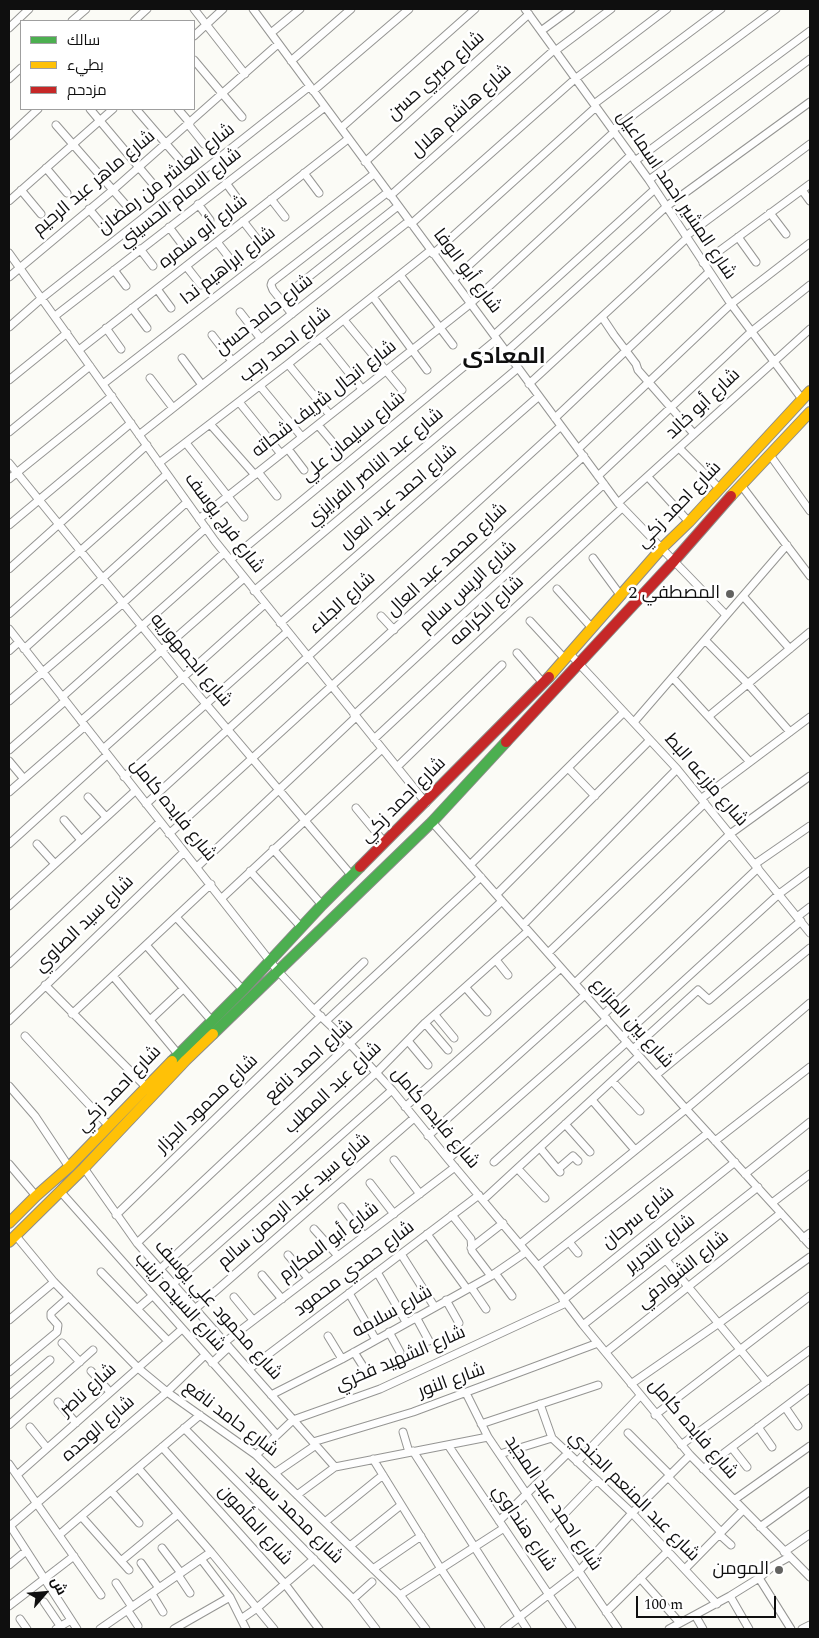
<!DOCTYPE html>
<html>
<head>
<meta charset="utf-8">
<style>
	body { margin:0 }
	#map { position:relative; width:819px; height:1638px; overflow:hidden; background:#fbfbf6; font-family:Spectral,Cairo,serif }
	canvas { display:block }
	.frame { position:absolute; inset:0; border:10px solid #0f0f0f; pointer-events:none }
	.legend { position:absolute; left:20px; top:20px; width:175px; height:90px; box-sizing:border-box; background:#fff; border:1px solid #9f9f9f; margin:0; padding:6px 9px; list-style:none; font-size:15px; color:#0f0f0f }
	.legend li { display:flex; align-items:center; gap:10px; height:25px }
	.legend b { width:25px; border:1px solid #9f9f9f }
	.north { position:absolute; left:20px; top:1568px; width:50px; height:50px; -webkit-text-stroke:4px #fff; paint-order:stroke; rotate:63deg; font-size:14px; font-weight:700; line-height:20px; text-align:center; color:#0f0f0f }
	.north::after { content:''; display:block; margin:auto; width:18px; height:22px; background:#0f0f0f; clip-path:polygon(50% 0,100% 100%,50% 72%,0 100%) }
	.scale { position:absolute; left:636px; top:1596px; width:140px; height:22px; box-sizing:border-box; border:2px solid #0f0f0f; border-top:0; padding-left:6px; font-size:15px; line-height:18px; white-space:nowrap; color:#0f0f0f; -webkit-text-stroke:4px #fff; paint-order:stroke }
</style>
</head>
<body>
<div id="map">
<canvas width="819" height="1638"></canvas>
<div class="frame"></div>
<ul class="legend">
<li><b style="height:6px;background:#4caf50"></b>سالك</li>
<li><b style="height:6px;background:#ffc107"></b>بطيء</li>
<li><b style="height:6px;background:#c62828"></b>مزدحم</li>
</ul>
<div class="north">ش</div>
<div class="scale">100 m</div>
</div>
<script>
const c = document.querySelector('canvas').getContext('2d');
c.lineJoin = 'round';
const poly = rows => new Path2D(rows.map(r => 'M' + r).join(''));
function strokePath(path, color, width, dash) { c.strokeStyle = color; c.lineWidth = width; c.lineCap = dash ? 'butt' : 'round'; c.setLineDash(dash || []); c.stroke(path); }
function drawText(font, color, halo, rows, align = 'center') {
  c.font = font + ' Spectral,Cairo,serif'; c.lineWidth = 5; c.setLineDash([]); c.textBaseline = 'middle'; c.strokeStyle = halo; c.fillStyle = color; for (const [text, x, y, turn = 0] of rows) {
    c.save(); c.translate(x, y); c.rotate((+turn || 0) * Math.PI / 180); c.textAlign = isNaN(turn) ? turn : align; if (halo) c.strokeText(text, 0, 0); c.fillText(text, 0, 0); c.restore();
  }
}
const street = poly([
	[194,9,245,74],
	[253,9,618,503,726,615],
	[525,9,649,180,731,304,802,399],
	[72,21,86,9],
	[134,21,147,9],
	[9,28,29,9],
	[541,31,571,9],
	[271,33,300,9],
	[194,36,223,9],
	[555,51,611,9],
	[194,60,242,117],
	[291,61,351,9],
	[9,79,21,68],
	[313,91,409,9],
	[594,104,721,9],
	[90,109,153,184],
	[136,109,180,160],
	[178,109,190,123],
	[188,124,204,144],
	[56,125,126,205],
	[341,128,475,9],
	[613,130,776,9],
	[9,136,38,109],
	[635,161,810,31],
	[365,162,529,14],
	[46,168,67,193],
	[304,173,319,193],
	[649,180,810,59],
	[226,183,237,198],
	[21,190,41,214],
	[802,190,810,201],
	[390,196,554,50],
	[271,199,285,217],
	[9,201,113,109],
	[198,204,210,220],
	[89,209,104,227],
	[770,213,786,234],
	[243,221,257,239],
	[411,224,575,79,667,9],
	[169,227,181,243],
	[686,236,810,144],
	[738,237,756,262],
	[217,242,231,260],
	[140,249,153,266],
	[9,253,215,541,426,803],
	[433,254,596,107],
	[703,263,810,184],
	[186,266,201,285],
	[114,270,126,286],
	[400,275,453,345],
	[9,277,113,190,278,44],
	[453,280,614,132],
	[296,287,398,206],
	[157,289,171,308],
	[373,297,427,370],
	[132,308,147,328],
	[240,312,261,339],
	[292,314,273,290,271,285,272,282,388,192],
	[55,316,325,107],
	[602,317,614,335,636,364,638,370,694,434],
	[344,320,402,390],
	[9,327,42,298,310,86],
	[106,328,121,349],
	[212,335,232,361],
	[494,335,655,189],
	[321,338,362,389],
	[79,350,348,139],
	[506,352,667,206,810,102],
	[182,358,202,385],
	[288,364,330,415],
	[150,378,173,408],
	[9,380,67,333],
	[103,384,374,174],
	[529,384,687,238],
	[260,386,302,437],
	[239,402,281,454],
	[555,418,709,272],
	[210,424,255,475],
	[318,425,334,444],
	[9,432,90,366],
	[139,435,409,221],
	[186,443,244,517],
	[679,448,720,489],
	[288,449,304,470],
	[578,449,731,304,810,243],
	[770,455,810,511],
	[9,463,183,677,352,876],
	[159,463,288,364,431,250],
	[258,472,277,496],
	[598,476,751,332,810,285],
	[648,477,689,522],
	[9,479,112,396],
	[741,485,810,576],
	[618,503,810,329],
	[199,519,470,304,631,155],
	[9,525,131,423],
	[593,558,621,596],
	[230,560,496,340],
	[9,569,147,445],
	[557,589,592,628],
	[254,591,518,368],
	[743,596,790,649],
	[9,614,167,474],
	[381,616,394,630],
	[530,621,565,659],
	[280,623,539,396],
	[9,629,277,970,314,1010,350,1044,392,1090,448,1159,538,1266,583,1325,690,1455,810,1577],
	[705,640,748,684,790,732],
	[24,649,187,502],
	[9,651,19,642],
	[517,653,543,683],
	[570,654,677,769,810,933],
	[673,678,750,762],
	[62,697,224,553],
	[9,701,123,603,206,528],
	[354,715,604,484],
	[709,716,810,632],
	[81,721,244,578],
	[634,722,787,545],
	[374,739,622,508],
	[103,749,265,604],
	[9,750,65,701],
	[9,761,24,779],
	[397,767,502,665],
	[568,768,595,796],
	[124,777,287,632],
	[9,792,85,726],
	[88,797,106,817],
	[702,798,810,717],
	[146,804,561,426],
	[356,808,385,843],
	[64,820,81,840],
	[432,822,686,1109,810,1245],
	[169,834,584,456],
	[9,844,107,755],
	[37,844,55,864],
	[273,849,322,905],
	[755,864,810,826],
	[470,865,624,712],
	[197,867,356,717],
	[250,871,301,927],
	[497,894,650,740],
	[222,898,382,749],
	[9,906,135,791],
	[176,917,243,990],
	[797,917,810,907],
	[523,925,677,769],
	[146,945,211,1020],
	[548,953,705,803],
	[496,960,508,975],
	[9,964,160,822],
	[113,976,178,1054],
	[575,983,730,834,810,776],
	[45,985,154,1095],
	[466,988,487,1012],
	[314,1010,364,962],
	[72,1014,211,884],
	[435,1015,454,1038],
	[603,1015,758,868],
	[150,1020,183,989],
	[9,1021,184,852],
	[326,1021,481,877],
	[425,1023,448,1050],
	[25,1036,108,1125],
	[622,1037,779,894,810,871],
	[408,1041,428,1065],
	[633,1049,698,990,709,1000,801,921],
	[656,1075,810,948],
	[612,1081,640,1111],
	[9,1086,35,1116,69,1167],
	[592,1100,635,1150],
	[405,1107,561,968],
	[565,1124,590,1152],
	[428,1136,585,995],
	[715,1141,810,1067],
	[540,1148,560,1172],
	[448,1159,607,1019],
	[394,1160,420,1194],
	[494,1162,627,1042],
	[9,1164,36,1196],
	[84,1168,137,1243,335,1467],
	[518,1169,545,1198],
	[558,1169,573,1156,578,1161],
	[745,1174,810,1122],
	[370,1183,394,1214],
	[60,1191,277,1435],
	[483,1200,639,1056],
	[772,1203,810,1174],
	[342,1207,364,1236],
	[116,1215,321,1016],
	[452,1215,471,1239,472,1251,491,1276],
	[314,1229,338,1256],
	[427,1234,467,1289],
	[16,1236,54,1282,138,1368,167,1392,256,1455,400,1595,426,1629],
	[803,1238,810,1233],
	[569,1242,578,1253],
	[137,1243,502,901],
	[520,1244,686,1109,810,1003],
	[471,1248,503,1223],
	[401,1254,434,1306],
	[288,1255,308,1278],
	[666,1260,767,1382],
	[538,1266,708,1133],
	[160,1269,377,1072,425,1023,528,931],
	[101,1272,168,1341],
	[377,1272,406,1322],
	[495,1273,512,1296],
	[262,1275,282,1299],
	[173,1284,392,1090],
	[471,1287,486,1309],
	[349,1293,376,1340],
	[234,1297,253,1320],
	[446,1300,459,1323],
	[563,1300,735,1162],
	[137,1309,152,1296],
	[195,1309,414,1118],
	[416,1317,429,1341],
	[9,1320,54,1282],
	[583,1325,758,1187],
	[389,1332,400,1352],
	[328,1336,342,1359],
	[225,1342,455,1167],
	[62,1343,80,1362],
	[354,1352,366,1371],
	[606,1352,781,1213],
	[212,1363,229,1347],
	[249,1369,479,1195],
	[91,1371,110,1392],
	[9,1372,57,1332,58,1325,51,1317,51,1313,69,1297],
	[631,1384,719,1323,810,1257],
	[466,1393,488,1437,618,1629],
	[9,1395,50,1360],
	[271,1395,342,1359,491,1276,526,1252],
	[58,1402,76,1423],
	[540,1404,552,1438,632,1513,717,1604],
	[785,1407,798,1426],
	[655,1415,810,1296],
	[481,1424,598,1385],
	[9,1425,93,1350],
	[30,1427,47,1448],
	[758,1427,772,1447],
	[184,1428,353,1599,376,1629],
	[403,1432,409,1452],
	[628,1433,670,1475],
	[313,1442,413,1412,598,1343],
	[448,1445,572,1629],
	[681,1445,810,1350],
	[162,1447,285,1584,319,1629],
	[732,1448,747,1467],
	[413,1451,527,1629],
	[500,1454,552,1438],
	[256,1455,293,1420,380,1389,566,1303],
	[373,1459,441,1569,481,1629],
	[577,1462,640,1396],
	[9,1464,101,1595],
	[138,1468,211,1552,274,1629],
	[703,1469,810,1388],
	[275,1473,316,1445],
	[17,1475,182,1329],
	[668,1477,721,1532],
	[111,1491,139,1523],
	[297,1495,335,1467,488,1437],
	[734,1500,810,1446],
	[81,1516,129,1570],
	[499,1521,568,1453],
	[325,1522,383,1475],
	[9,1524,77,1629],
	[10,1526,167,1392,205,1355],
	[760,1527,810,1491],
	[550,1529,597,1480],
	[719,1534,731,1545],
	[59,1535,200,1415],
	[350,1546,401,1505],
	[162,1548,181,1573],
	[784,1552,810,1534],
	[201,1559,230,1597,246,1629],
	[121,1561,178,1514],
	[141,1563,159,1588],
	[9,1565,26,1551],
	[373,1569,421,1536],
	[685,1569,743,1510],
	[178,1575,190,1593],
	[640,1578,680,1623],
	[759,1578,791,1629],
	[116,1583,132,1607],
	[152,1594,163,1612],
	[400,1595,504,1528],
	[730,1596,749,1629],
	[353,1599,372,1582],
	[44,1602,61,1627],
	[9,1606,74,1556],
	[128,1611,138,1626],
	[606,1612,668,1551],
	[695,1615,703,1629],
	[20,1619,27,1629],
	[241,1619,257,1608,314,1559],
	[56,1629,71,1620],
	[100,1629,211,1552],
	[174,1629,230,1597],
	[504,1629,579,1571,632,1513,690,1455],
	[669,1629,730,1596,759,1578,773,1566,789,1557],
	[802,1629,810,1625]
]);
const fast = poly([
	[213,1034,432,822,506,742],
	[172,1061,243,990,322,905,360,867]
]);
const slow = poly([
	[731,496,810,412],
	[549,677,661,549,689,522,810,391],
	[9,1223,36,1196,69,1167,172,1061],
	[9,1242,84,1168,186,1060,213,1034]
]);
const jam = poly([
	[506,742,674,561,731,496],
	[360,867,549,677]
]);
const markers = [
	[730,594,5,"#626260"],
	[779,1570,5,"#626260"]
];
const streetNames = [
	["شارع صبري حسن",437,77,-42],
	["شارع هاشم هلال",462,112,-42],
	["شارع العاشر من رمضان",167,180,-38],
	["شارع ماهر عبد الرحيم",95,184,-40],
	["شارع المشير احمد اسماعيل",675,196,56],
	["شارع الامام الحسيني",181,199,-38],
	["شارع أبو سمره",204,233,-38],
	["شارع ابراهيم ندا",229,267,-38],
	["شارع أبو الوفا",466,272,53],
	["شارع حامد حسن",265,316,-38],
	["شارع احمد رجب",286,346,-38],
	["شارع انجال شريف شحاته",325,400,-38],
	["شارع أبو خالد",704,405,-43],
	["شارع سليمان علي",354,438,-40],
	["شارع عبد الناصر الفرايزي",376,468,-40],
	["شارع احمد عبد العال",399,498,-41],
	["شارع احمد زكي",680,506,-46],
	["شارع فرج يوسف",223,524,53],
	["شارع محمد عبد العال",448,561,-43],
	["شارع الريس سالم",469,588,-43],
	["شارع الجلاء",343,604,-42],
	["شارع الكرامه",488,612,-43],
	["شارع الجمهوريه",190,661,50],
	["شارع مزرعه البط",705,781,49],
	["شارع احمد زكي",404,801,-45],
	["شارع فايده كامل",172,811,51],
	["شارع سيد الصاوي",85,925,-44],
	["شارع بين المزارع",631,1024,48],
	["شارع احمد نافع",310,1062,-43],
	["شارع عبد المطلب",334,1089,-43],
	["شارع احمد زكي",120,1090,-46],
	["شارع محمود الجزار",208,1105,-44],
	["شارع فايده كامل",434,1119,50],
	["شارع سيد عبد الرحمن سالم",295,1202,-41],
	["شارع سرحان",639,1219,-39],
	["شارع أبو المكارم",330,1243,-37],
	["شارع التحرير",661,1245,-38],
	["شارع حمدي محمود",355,1270,-37],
	["شارع الشوادفي",684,1271,-39],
	["شارع السيده زينب",179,1303,48],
	["شارع محمود علي يوسف",217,1311,48],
	["شارع سلامه",393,1313,-29],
	["شارع الشهيد فخري",401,1360,-23],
	["شارع النور",452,1382,-20],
	["شارع ناصر",89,1391,-42],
	["شارع حامد نافع",230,1420,37],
	["شارع الوحده",99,1430,-41],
	["شارع فايده كامل",692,1430,49],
	["شارع عبد المنعم الجندي",633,1497,45],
	["شارع احمد عبد المجيد",552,1504,56],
	["شارع محمد سعيد",293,1516,45],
	["شارع المأمون",254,1526,48],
	["شارع هنداوي",523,1529,56]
];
const poiNames = [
	["المصطفي 2",720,594],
	["المومن",769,1570]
];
const districtNames = [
	["المعادى",504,359]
];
strokePath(street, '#959593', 9);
strokePath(fast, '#8c8c8a', 12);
strokePath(slow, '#8c8c8a', 12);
strokePath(jam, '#8c8c8a', 12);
strokePath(street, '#fefefe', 7);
strokePath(fast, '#4caf50', 10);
strokePath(slow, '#ffc107', 10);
strokePath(jam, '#c62828', 10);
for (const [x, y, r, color] of markers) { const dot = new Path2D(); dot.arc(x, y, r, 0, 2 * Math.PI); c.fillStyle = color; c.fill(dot); strokePath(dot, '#fff', 2); }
drawText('18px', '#0f0f0f', '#fff', streetNames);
drawText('18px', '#0f0f0f', '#fff', poiNames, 'right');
drawText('bold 22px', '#0f0f0f', '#fff', districtNames);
</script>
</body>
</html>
